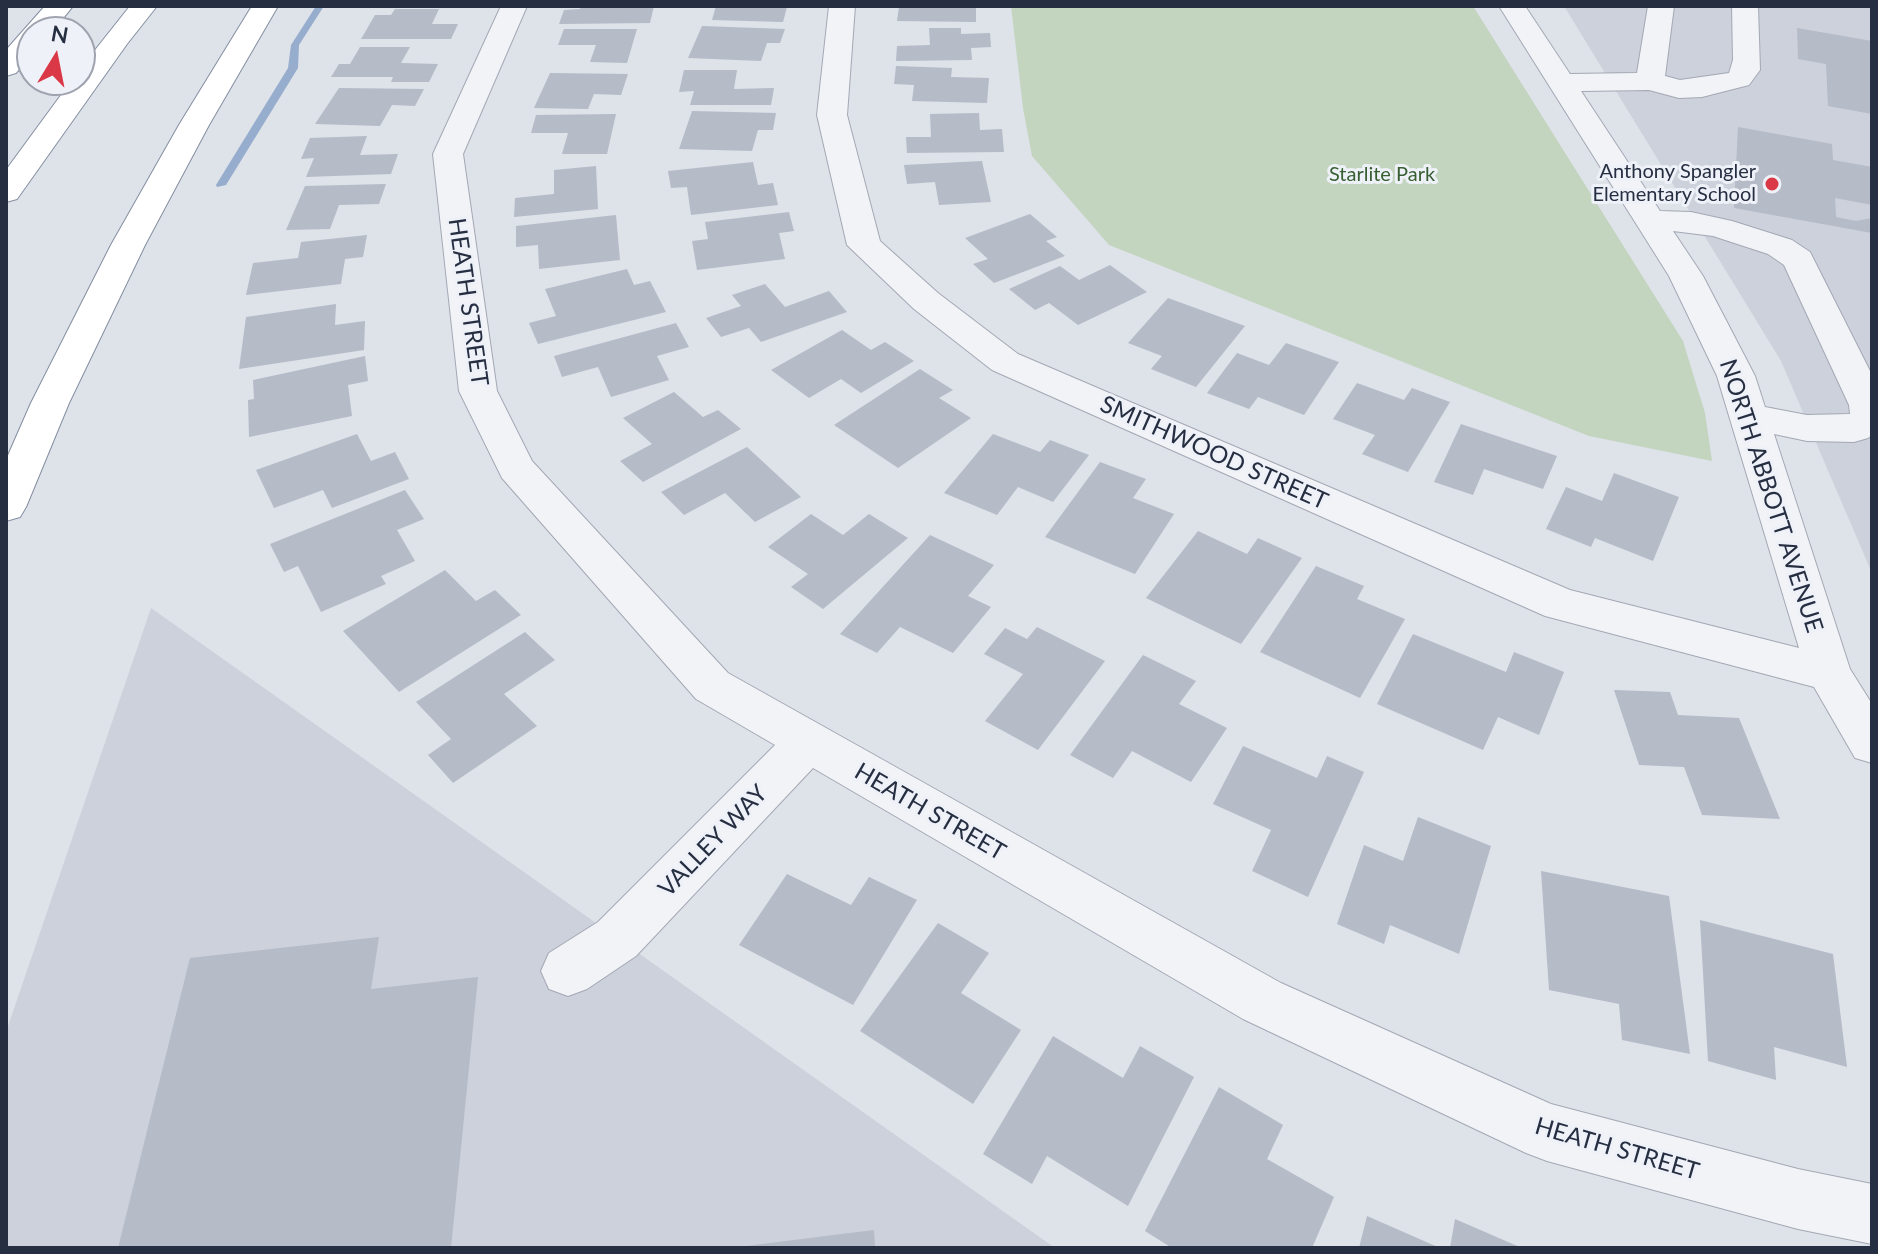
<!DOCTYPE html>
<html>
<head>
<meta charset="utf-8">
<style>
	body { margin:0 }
	#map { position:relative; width:1878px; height:1254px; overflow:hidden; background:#dee2e9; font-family:Lato,sans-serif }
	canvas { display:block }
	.frame { position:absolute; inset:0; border:8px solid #262e42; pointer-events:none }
	.north { position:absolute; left:16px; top:16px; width:80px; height:80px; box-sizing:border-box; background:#eef1f7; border:2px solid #9ea3af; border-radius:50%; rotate:10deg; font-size:22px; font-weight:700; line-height:32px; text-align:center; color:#262e42 }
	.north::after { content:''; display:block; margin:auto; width:28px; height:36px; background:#da3847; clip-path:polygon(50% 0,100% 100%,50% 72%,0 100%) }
</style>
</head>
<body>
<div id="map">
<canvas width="1878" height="1254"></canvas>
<div class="frame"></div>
<div class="north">N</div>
</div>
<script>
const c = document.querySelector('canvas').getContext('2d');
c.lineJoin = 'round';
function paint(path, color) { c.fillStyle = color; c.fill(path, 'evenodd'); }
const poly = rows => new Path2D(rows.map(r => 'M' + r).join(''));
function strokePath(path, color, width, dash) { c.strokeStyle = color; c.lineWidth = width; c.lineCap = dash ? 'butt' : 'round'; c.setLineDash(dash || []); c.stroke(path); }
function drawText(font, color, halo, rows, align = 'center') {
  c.font = font + ' Lato,sans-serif'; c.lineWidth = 6; c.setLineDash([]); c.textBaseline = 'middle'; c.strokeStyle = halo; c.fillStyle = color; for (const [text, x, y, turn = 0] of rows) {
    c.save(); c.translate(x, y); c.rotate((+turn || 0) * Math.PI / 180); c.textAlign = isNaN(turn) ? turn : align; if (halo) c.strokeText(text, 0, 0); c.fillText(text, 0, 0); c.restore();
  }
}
const built = poly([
	[1564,6,1872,6,1872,573,1781,361],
	[151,608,1055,1248,6,1248,6,1032]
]);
const green = poly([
	[1011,6,1473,6,1683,341,1705,413,1712,461,1589,436,1109,245,1032,156,1023,108]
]);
const stream = poly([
	[316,6,324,6,299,45,298,68,226,185,217,187,216,185,288,68,291,45,316,6]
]);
const building = poly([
	[581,6,654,6,650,23,559,24,564,10,580,9],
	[716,6,757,6,787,7,783,22,712,20],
	[976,6,976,22,897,21,899,7],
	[395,9,439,9,432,24,458,24,451,39,361,39,375,15,391,15],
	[702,26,785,29,780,43,767,43,761,61,688,58],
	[929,28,961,28,961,34,990,33,991,47,971,48,972,60,896,61,897,46,930,45],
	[1797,28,1872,41,1872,114,1828,106,1826,64,1798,59],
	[564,29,637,29,627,63,590,62,596,45,558,45],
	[360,47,410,47,401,63,438,64,429,82,391,82,393,77,331,77,339,64,350,64],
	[896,66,952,68,951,77,989,78,987,103,912,101,914,85,894,84],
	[684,70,737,70,734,89,774,88,771,105,690,105,694,91,679,92],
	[550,73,628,74,621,95,594,94,588,109,534,108],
	[339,88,424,89,415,106,392,105,380,126,315,124],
	[692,111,776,113,773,130,758,130,752,151,679,149],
	[979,113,980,130,1002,129,1004,152,907,153,906,137,931,137,930,114],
	[616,114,607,154,562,154,568,133,531,133,536,115],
	[1738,127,1832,144,1833,160,1872,167,1872,205,1835,198,1836,217,1856,221,1872,218,1872,233,1734,208],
	[367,136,360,155,398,154,391,174,306,177,314,158,301,159,310,138],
	[982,161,991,202,939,205,935,182,907,184,904,165],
	[753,162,758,185,773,183,778,205,691,215,687,187,671,188,668,171],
	[596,166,598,209,514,217,515,198,554,194,554,170],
	[386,184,379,204,339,205,330,229,286,230,305,186],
	[789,212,794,231,779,233,785,259,697,270,692,241,708,239,705,222],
	[1030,214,1057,237,1046,241,1065,256,994,283,973,264,988,259,965,238],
	[616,215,620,260,539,269,538,245,516,247,516,226],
	[367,235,363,257,345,259,341,284,246,295,253,263,298,258,301,242],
	[1110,265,1147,292,1078,325,1049,303,1035,310,1009,289,1060,266,1079,280],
	[627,269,634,285,650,281,666,312,538,344,529,323,556,316,545,289],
	[765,284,785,307,829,291,847,312,761,342,749,328,721,337,706,318,741,306,732,295],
	[1168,298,1245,326,1196,387,1151,369,1162,356,1128,343],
	[336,304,335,325,365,321,364,350,239,369,246,317],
	[676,323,689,347,657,356,669,380,611,397,598,367,562,377,554,356],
	[842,330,871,350,885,342,914,361,861,393,841,379,809,398,771,370],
	[1286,343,1339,362,1304,415,1258,397,1249,409,1207,393,1237,353,1269,365],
	[365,356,368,381,348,385,352,416,249,437,248,400,254,399,253,380],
	[920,369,953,390,939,398,971,418,898,468,834,425],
	[1357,383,1404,400,1412,388,1450,402,1408,472,1362,454,1375,435,1333,419],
	[674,392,703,417,718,410,741,429,643,482,620,461,652,444,623,418],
	[1461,424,1557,456,1543,489,1484,469,1473,495,1434,482],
	[357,434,371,461,395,452,409,479,332,508,323,490,274,508,256,470],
	[993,434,1040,452,1050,440,1089,455,1053,502,1018,487,997,515,944,493],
	[747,447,801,497,755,522,725,493,684,515,661,492],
	[1100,462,1146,479,1133,498,1174,514,1135,574,1045,537],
	[1614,473,1679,497,1653,561,1595,538,1591,547,1546,529,1566,487,1602,501],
	[405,490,424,519,397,530,415,561,381,576,386,584,321,612,298,566,284,572,270,544],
	[811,514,843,535,869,514,908,538,823,609,791,587,808,574,768,547],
	[1198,531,1247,554,1258,538,1302,558,1241,644,1146,598],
	[930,535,994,565,968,596,991,607,953,653,900,627,877,653,840,634],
	[1316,566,1364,586,1357,599,1405,619,1360,698,1260,652],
	[445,570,476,601,495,590,521,615,399,692,343,631],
	[1037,627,1105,661,1038,750,985,721,1023,674,984,654,1005,628,1027,639],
	[525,632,555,660,504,694,537,726,453,783,428,755,451,739,416,702],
	[1413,634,1506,672,1514,652,1564,672,1539,735,1498,717,1483,750,1377,704],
	[1143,655,1196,681,1179,704,1227,728,1191,782,1132,751,1113,778,1070,755],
	[1614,690,1670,692,1678,715,1739,718,1780,819,1702,815,1684,767,1639,765],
	[1243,746,1317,778,1327,756,1364,772,1308,897,1252,871,1271,830,1213,804],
	[1418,817,1491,846,1459,954,1390,925,1384,944,1337,924,1364,845,1403,861],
	[1541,871,1669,896,1690,1054,1622,1040,1619,1004,1549,990],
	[787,874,851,905,869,877,917,900,853,1005,739,945],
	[1700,920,1833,954,1847,1067,1774,1047,1776,1080,1708,1061],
	[938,923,989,953,961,993,1021,1030,973,1104,860,1031],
	[379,937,371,989,478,977,451,1248,118,1248,190,958],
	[1053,1036,1123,1078,1140,1046,1194,1077,1128,1206,1047,1156,1032,1184,983,1154],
	[1219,1087,1283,1125,1267,1159,1334,1197,1312,1248,1172,1248,1145,1231],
	[1367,1216,1440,1248,1359,1248],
	[1455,1219,1522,1248,1450,1248],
	[874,1230,875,1248,746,1248,746,1246]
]);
const minor = poly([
	[501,6,527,6,463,154,497,391,532,461,728,673,1281,983,1551,1104,1798,1169,1872,1184,1872,1244,1798,1229,1547,1161,1526,1153,1243,1019,813,768,636,956,587,989,568,996,549,989,541,971,549,953,598,922,775,745,696,699,502,478,459,391,433,154,501,6],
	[829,6,855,6,847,115,880,241,938,293,1018,354,1570,590,1799,648,1717,376,1669,276,1499,6,1525,6,1570,74,1637,73,1648,6,1674,6,1665,76,1680,80,1729,73,1733,60,1732,6,1758,6,1760,70,1749,85,1702,97,1679,98,1649,90,1581,91,1660,211,1691,212,1732,221,1792,240,1810,252,1872,375,1872,435,1868,438,1854,442,1807,441,1774,434,1850,669,1872,704,1872,763,1855,758,1814,687,1545,616,992,370,914,309,847,245,817,115,829,6],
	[1673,231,1713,236,1768,254,1784,265,1849,405,1850,414,1807,415,1765,407,1755,376,1703,276,1673,231]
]);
const highway = poly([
	[45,6,73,6,52,32,32,32,32,54,16,73,6,76,6,50,45,6],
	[130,6,157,6,127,44,17,199,6,202,6,170,72,80,80,80,80,69,130,6],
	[252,6,278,6,209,125,145,245,69,403,26,507,20,517,6,521,6,460,31,403,111,245,179,125,252,6]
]);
const markers = [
	[1772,184,8,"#da3847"]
];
const farPoinames = [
	["Anthony Spangler",1756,172],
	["Elementary School",1756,195]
];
const farParknames = [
	["Starlite Park",1382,175]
];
const streetNames = [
	["HEATH STREET",468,302,82],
	["SMITHWOOD STREET",1214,453,24],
	["NORTH ABBOTT AVENUE",1771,496,72],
	["HEATH STREET",930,812,30],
	["VALLEY WAY",713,841,-46],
	["HEATH STREET",1617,1149,16]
];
paint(built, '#ccd1db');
paint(green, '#c3d4bf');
paint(stream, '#96adcd');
paint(building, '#b5bbc7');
strokePath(minor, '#a3a8b4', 2);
strokePath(highway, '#848ea1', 2);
paint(minor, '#f1f3f7');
paint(highway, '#fff');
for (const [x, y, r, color] of markers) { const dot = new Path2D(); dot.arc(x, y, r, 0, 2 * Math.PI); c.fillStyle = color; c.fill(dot); strokePath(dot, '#eef1f7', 3); }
drawText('20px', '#262e42', '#eef1f7', farPoinames, 'right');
drawText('20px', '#385f32', '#eef1f7', farParknames);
drawText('24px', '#262e42', '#eef1f7', streetNames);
</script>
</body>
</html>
